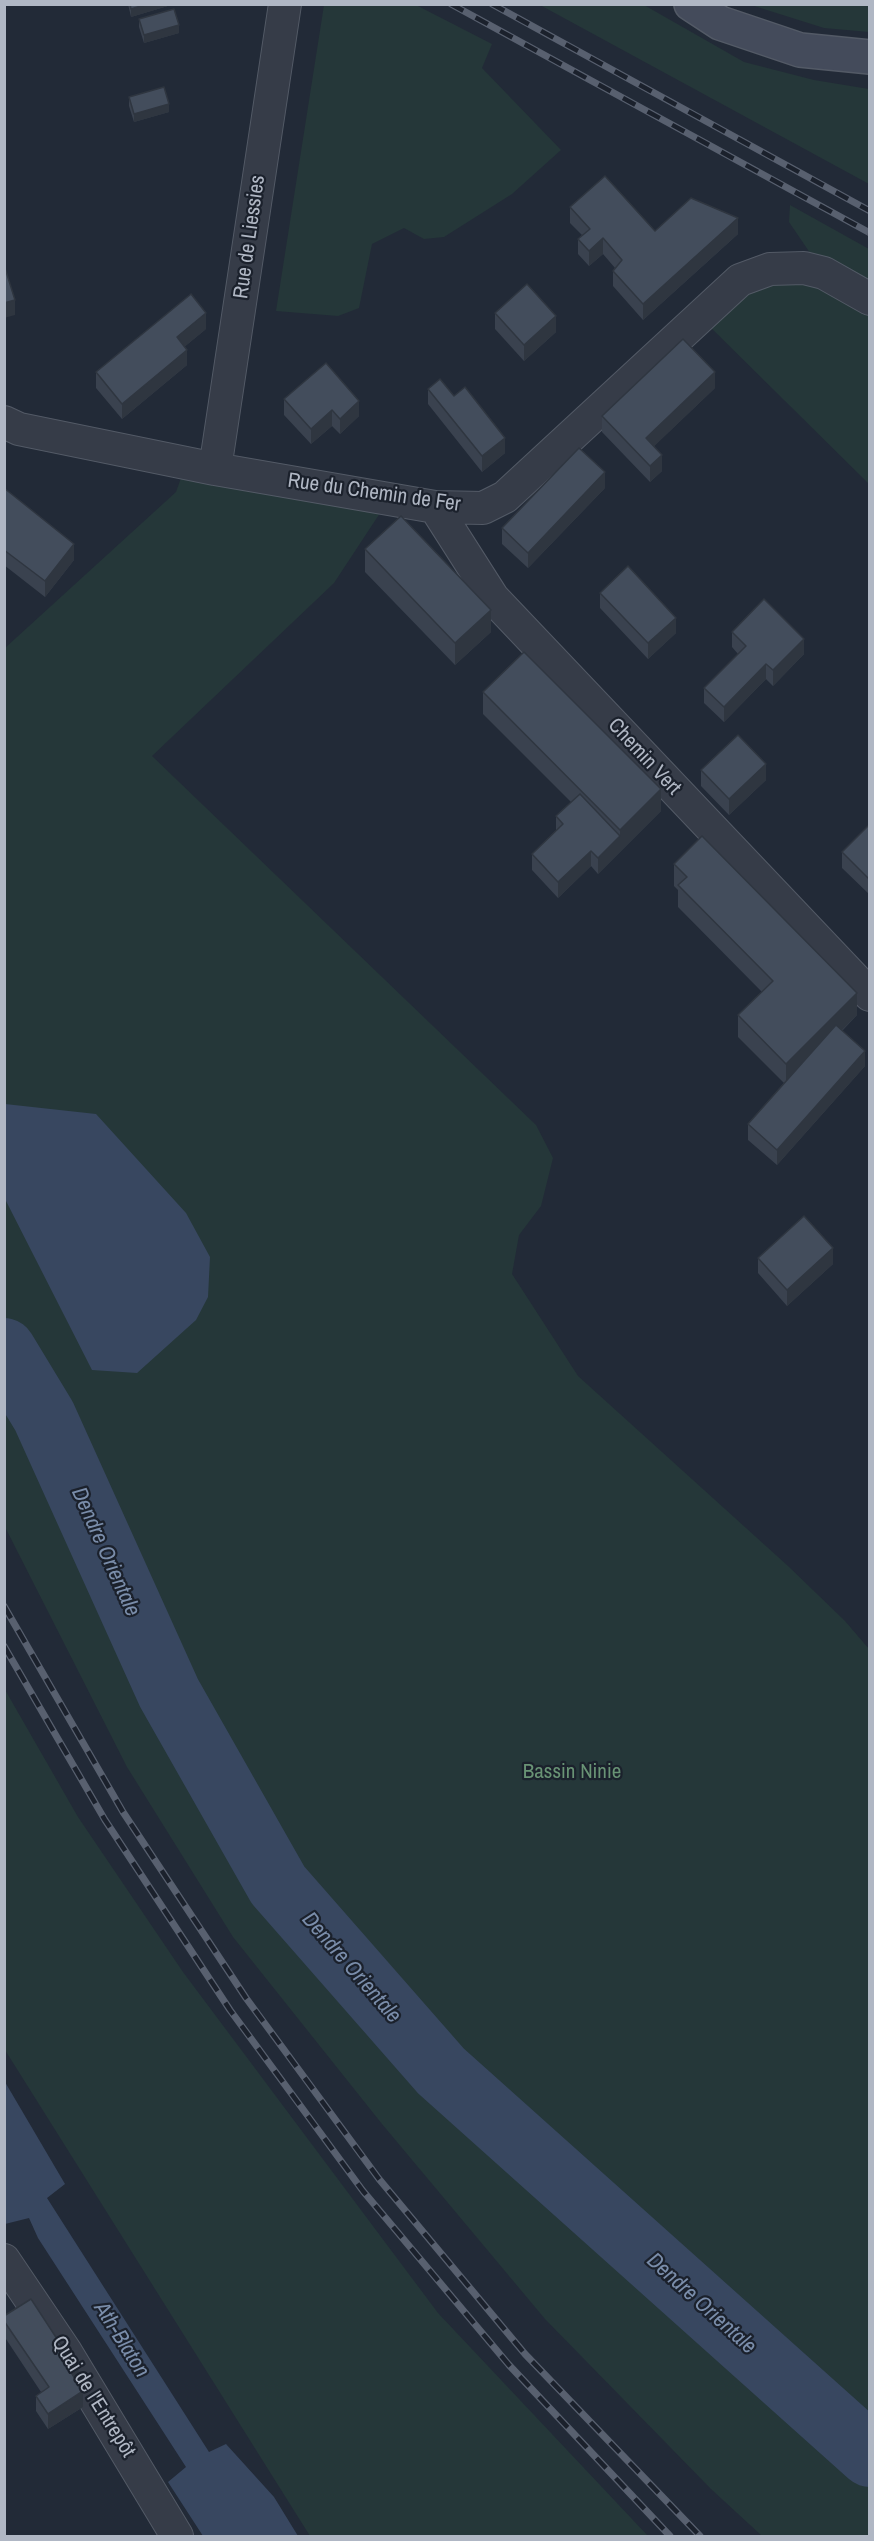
<!DOCTYPE html>
<html>
<head>
<meta charset="utf-8">
<style>
	body { margin:0 }
	#map { position:relative; width:874px; height:2541px; overflow:hidden; background:#222a37; font-family:"Archivo Narrow",sans-serif }
	canvas { display:block }
	.frame { position:absolute; inset:0; border:6px solid #b0b7c4; pointer-events:none }
</style>
</head>
<body>
<div id="map">
<canvas width="874" height="2541"></canvas>
<div class="frame"></div>
</div>
<script>
const c = document.querySelector('canvas').getContext('2d');
c.lineJoin = 'round';
function paint(path, color) { c.fillStyle = color; c.fill(path, 'evenodd'); }
const poly = rows => new Path2D(rows.map(r => 'M' + r).join(''));
function strokePath(path, color, width, dash) { c.strokeStyle = color; c.lineWidth = width; c.lineCap = dash ? 'butt' : 'round'; c.setLineDash(dash || []); c.stroke(path); }
function drawText(font, color, halo, rows, align = 'center') {
  c.font = font + ' "Archivo Narrow",sans-serif'; c.lineWidth = 4.5; c.setLineDash([]); c.textBaseline = 'middle'; c.strokeStyle = halo; c.fillStyle = color; for (const [text, x, y, turn = 0] of rows) {
    c.save(); c.translate(x, y); c.rotate((+turn || 0) * Math.PI / 180); c.textAlign = isNaN(turn) ? turn : align; if (halo) c.strokeText(text, 0, 0); c.fillText(text, 0, 0); c.restore();
  }
}
const green = poly([
	[324,5,416,5,492,44,482,68,561,150,512,194,444,237,424,239,404,228,372,244,359,308,338,316,276,311],
	[540,5,644,5,744,62,814,80,869,89,869,184],
	[751,5,869,5,869,32,824,28],
	[790,205,869,249,869,484,699,316,727,290,823,272,789,222],
	[187,461,384,507,334,583,152,756,536,1125,553,1158,541,1206,519,1235,512,1274,578,1376,788,1566,845,1621,869,1649,869,2536,762,2536,711,2489,545,2319,382,2124,233,1937,127,1767,5,1527,5,648,176,492],
	[4,1688,78,1817,183,1972,438,2313,648,2536,310,2536,5,2050]
]);
const water = poly([
	[5,1104,96,1114,186,1213,210,1257,208,1297,196,1320,137,1373,92,1370,5,1199],
	[5,2082,65,2184,47,2198,209,2452,226,2444,274,2497,298,2536,203,2536,168,2482,186,2467,38,2238,29,2218,5,2224]
]);
const river = poly([
	[4,1350,44,1416,169,1693,278,1885,441,2071,870,2455]
]);
const street = poly([
	[4,422,19,429,215,469,435,507,483,508,505,497,740,280,770,269,804,268,824,273,870,299],
	[215,469,285,4],
	[435,507,493,598,870,995],
	[4,2260,66,2352,177,2536]
]);
const secondary = poly([
	[691,4,720,23,800,50,870,57]
]);
const rail = poly([
	[451,4,870,233],
	[492,4,870,211],
	[4,1606,123,1812,246,1998,379,2179,525,2354,700,2536],
	[4,1646,105,1820,230,2010,363,2191,509,2365,670,2536]
]);
const wall = poly([
	[128,4,171,4,171,5,131,17],
	[139,19,179,33,144,43,139,27],
	[129,97,169,112,134,122,129,106],
	[570,207,655,231,738,234,643,320,613,286,613,271,615,268,603,254,589,266,578,254,578,239,582,235,570,223],
	[495,313,556,332,524,361,495,329],
	[206,329,184,347,187,365,122,419,96,388,96,372],
	[715,388,654,446,662,471,650,482,602,432,602,416],
	[428,389,454,396,505,453,482,472,428,404],
	[284,399,359,416,340,434,332,426,311,444,284,415],
	[4,488,74,560,45,597,4,565],
	[605,488,528,568,502,544,502,528],
	[365,549,491,632,455,665,365,572],
	[600,593,676,633,648,659,600,608],
	[732,632,804,654,773,686,766,679,724,722,704,703,704,688,738,654,732,647],
	[483,692,661,811,598,874,591,866,558,898,532,870,532,854,556,832,556,816,571,802,483,714],
	[701,770,766,780,729,815,701,786],
	[870,824,870,895,842,868,842,852],
	[674,864,857,1015,842,1031,865,1066,777,1165,748,1140,748,1124,784,1083,738,1037,738,1015,762,992,678,907,678,890,674,886],
	[758,1258,833,1264,787,1306,758,1273],
	[4,2316,78,2383,83,2407,48,2429,36,2411,36,2396,41,2392,4,2336]
]);
const shadedWall = poly([
	[147,4,171,4,171,5,131,17,131,9],
	[179,25,179,33,144,43,144,35],
	[169,104,169,112,134,122,134,114],
	[738,218,738,234,643,320,643,304],
	[603,238,603,254,589,266,589,251],
	[15,300,15,315,4,318,4,303],
	[206,313,206,329,177,353,177,337],
	[556,316,556,332,524,361,524,345],
	[187,350,187,365,122,419,122,404],
	[715,372,715,388,646,454,646,438],
	[359,401,359,416,340,434,340,419],
	[332,410,332,426,311,444,311,429],
	[505,438,505,453,482,472,482,456],
	[662,455,662,471,650,482,650,466],
	[605,472,605,488,528,568,528,553],
	[74,544,74,560,45,597,45,581],
	[491,610,491,632,455,665,455,643],
	[676,618,676,633,648,659,648,643],
	[804,639,804,654,773,686,773,670],
	[766,664,766,679,724,722,724,707],
	[766,764,766,780,729,815,729,799],
	[661,789,661,811,598,874,598,858,620,836,620,830],
	[591,851,591,866,558,898,558,882],
	[857,993,857,1015,786,1086,786,1064],
	[865,1051,865,1066,777,1165,777,1150],
	[833,1248,833,1264,787,1306,787,1290],
	[78,2371,78,2386,72,2374],
	[83,2391,83,2407,48,2429,48,2414]
]);
const building = poly([
	[130,4,147,4,131,9,130,4],
	[174,9,179,25,144,35,139,19,174,9],
	[164,87,169,104,134,114,129,97,164,87],
	[605,176,655,231,691,198,738,218,643,304,613,271,622,260,603,238,589,251,578,239,590,229,570,207,605,176],
	[4,265,15,300,4,303,4,265],
	[527,284,556,316,524,345,495,313,527,284],
	[191,294,206,313,177,337,187,350,122,404,96,372,191,294],
	[683,339,715,372,646,438,662,455,650,466,602,416,683,339],
	[326,363,359,401,340,419,332,410,311,429,284,399,326,363],
	[440,379,454,396,465,387,505,438,482,456,428,389,440,379],
	[579,448,605,472,528,553,502,528,579,448],
	[4,488,74,544,45,581,4,550,4,488],
	[401,516,491,610,455,643,365,549,401,516],
	[628,566,676,618,648,643,600,593,628,566],
	[764,599,804,639,773,670,766,664,724,707,704,688,746,646,732,632,764,599],
	[524,652,661,789,620,830,483,692,524,652],
	[738,735,766,764,729,799,701,770,738,735],
	[580,794,620,836,598,858,591,851,558,882,532,854,563,824,556,816,580,794],
	[870,824,870,880,842,852,870,824],
	[702,836,857,993,786,1064,738,1015,773,981,678,885,687,877,674,864,702,836],
	[836,1025,865,1051,777,1150,748,1124,836,1025],
	[804,1216,833,1248,787,1290,758,1258,804,1216],
	[31,2299,78,2371,72,2374,83,2391,48,2414,36,2396,49,2387,4,2321,4,2316,31,2299]
]);
const streetNames = [
	["Rue de Liessies",250,237,-82],
	["Rue du Chemin de Fer",374,493,8],
	["Chemin Vert",644,757,47],
	["Quai de l'Entrepôt",93,2397,58]
];
const parkNames = [
	["Bassin Ninie",572,1772]
];
const waterNames = [
	["Dendre Orientale",105,1552,66],
	["Dendre Orientale",351,1968,49],
	["Dendre Orientale",701,2304,42],
	["Ath-Blaton",121,2340,58]
];
paint(green, '#253739');
paint(water, '#384760');
strokePath(river, '#384760', 64);
strokePath(street, '#535a66', 34);
strokePath(secondary, '#535a66', 36);
strokePath(street, '#363c48', 32);
strokePath(secondary, '#444b5b', 33);
strokePath(rail, '#58606f', 7);
strokePath(rail, '#1b212c', 4.5, [14]);
paint(wall, '#3a424f');
paint(shadedWall, '#2f3640');
paint(building, '#434d5c');
strokePath(building, '#2f3640', 1.5);
drawText('21px', '#b0b7c4', '#1b212c', streetNames);
drawText('21px', '#699375', '#1b212c', parkNames);
drawText('italic 22px', '#7a8daa', '#1b212c', waterNames);
</script>
</body>
</html>
